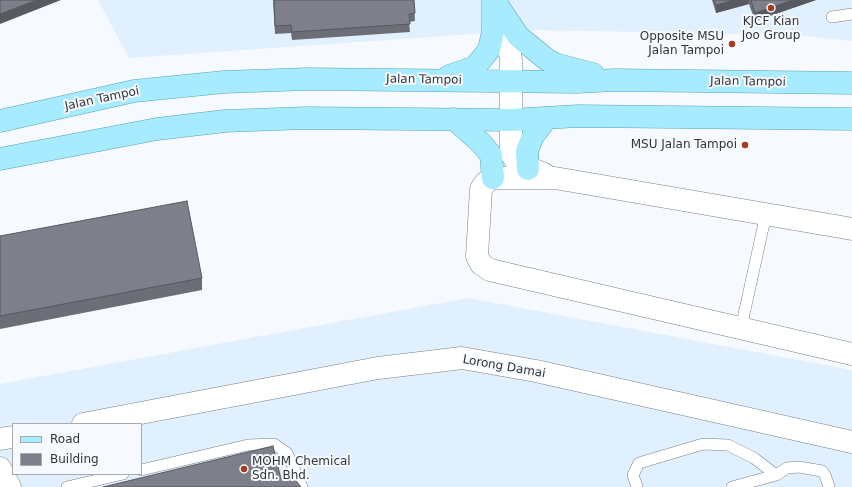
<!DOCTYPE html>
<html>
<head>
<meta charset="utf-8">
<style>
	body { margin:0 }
	#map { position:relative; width:852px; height:487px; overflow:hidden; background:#f6fafe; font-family:"DejaVu Sans",sans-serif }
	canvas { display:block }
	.legend { position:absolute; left:12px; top:423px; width:130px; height:52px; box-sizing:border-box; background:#f6fafe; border:1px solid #a7abaf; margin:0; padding:5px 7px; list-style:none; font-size:12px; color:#313538 }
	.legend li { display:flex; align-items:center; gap:8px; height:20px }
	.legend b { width:20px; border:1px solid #a7abaf }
</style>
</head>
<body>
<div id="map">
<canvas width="852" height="487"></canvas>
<ul class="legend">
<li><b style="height:5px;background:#a6ebfe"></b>Road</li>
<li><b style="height:11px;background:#7e7f8a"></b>Building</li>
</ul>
</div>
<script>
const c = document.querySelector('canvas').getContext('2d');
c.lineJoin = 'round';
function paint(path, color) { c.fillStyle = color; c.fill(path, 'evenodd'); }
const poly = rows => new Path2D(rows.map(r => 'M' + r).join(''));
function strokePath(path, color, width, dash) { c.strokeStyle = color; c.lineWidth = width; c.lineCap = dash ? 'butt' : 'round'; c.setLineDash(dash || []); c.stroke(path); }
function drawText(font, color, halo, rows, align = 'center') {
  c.font = font + ' "DejaVu Sans",sans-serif'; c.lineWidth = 4; c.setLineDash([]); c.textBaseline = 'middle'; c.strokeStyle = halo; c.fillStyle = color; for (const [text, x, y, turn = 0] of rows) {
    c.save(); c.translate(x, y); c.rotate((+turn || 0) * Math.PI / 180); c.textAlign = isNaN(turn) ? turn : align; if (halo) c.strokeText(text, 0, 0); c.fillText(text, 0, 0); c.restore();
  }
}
const built = poly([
	[98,0,852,0,852,41,794,35,532,30,129,58],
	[468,298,852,370,852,487,0,487,0,384],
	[13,424,141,424,141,474,13,474]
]);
const service = poly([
	[832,17,852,14],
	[741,328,766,214],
	[141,470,248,445,274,444,287,453,302,487],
	[67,487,123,474],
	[637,487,633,475,639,463,703,444,728,445,754,458,776,475],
	[732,487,776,475,787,468,799,467,822,471,825,475,829,487]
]);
const minor = poly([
	[496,9,509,48,511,60,511,153,517,163,544,174],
	[852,229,555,178,493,178,486,182,481,189,477,256,481,264,490,270,852,354],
	[83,424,378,368,462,358,536,371,852,442],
	[0,439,13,437],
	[0,468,10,487]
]);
const primary = poly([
	[494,0,518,36,546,59,555,64,593,74],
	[449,76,475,67,489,50,493,31,493,0],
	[454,119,481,143,491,155,493,178],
	[0,121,134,91,224,82,308,79,577,82,614,80,852,83],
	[0,159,157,129,225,121,306,118,511,120,578,116,852,119],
	[528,169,527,151,533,136,547,118]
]);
const wall = poly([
	[273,0,414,0,415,21,409,22,410,32,292,40,291,33,275,34],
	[712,0,816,0,755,21,749,4,716,13],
	[0,236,202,278,202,290,0,329]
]);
const shadedWall = poly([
	[36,0,61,0,0,24,0,14],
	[734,0,749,0,749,4,716,13,716,5],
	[793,0,816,0,755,21,755,13]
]);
const building = poly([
	[0,0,36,0,0,14,0,0],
	[274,0,414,0,415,13,409,14,410,24,292,32,291,25,275,26,274,0],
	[714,0,734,0,716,5,714,0],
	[751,0,793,0,755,13,751,0],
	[187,201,202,278,0,316,0,236,187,201],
	[273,446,281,479,293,477,301,487,103,487,273,446]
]);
const markers = [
	[771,8,4,"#a43c20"],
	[732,44,4,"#a43c20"],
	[745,145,4,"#a43c20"],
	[244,469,4,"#a43c20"]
];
const poiNames = [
	["KJCF Kian",771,22,"center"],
	["Joo Group",771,36,"center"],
	["Opposite MSU",724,37],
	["Jalan Tampoi",724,51],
	["MSU Jalan Tampoi",737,145],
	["MOHM Chemical",252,462,"left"],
	["Sdn. Bhd.",252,476,"left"]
];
const streetNames = [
	["Jalan Tampoi",424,80,1],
	["Jalan Tampoi",748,82,1],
	["Jalan Tampoi",102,99,-12],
	["Lorong Damai",504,367,10]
];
paint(built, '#e1f0ff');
strokePath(service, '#798189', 12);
strokePath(minor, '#798189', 23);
strokePath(primary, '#56a2b9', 23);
strokePath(service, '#fff', 11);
strokePath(minor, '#fff', 22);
strokePath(primary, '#a6ebfe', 22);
paint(wall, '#6c6d77');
paint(shadedWall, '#585961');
paint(building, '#7e7f8a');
strokePath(building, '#585961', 1);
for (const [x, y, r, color] of markers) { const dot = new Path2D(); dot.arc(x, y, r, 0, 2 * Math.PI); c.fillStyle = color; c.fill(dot); strokePath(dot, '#f6fafe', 1.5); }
drawText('12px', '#313538', '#f6fafe', poiNames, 'right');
drawText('12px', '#313538', '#f6fafe', streetNames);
</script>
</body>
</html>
